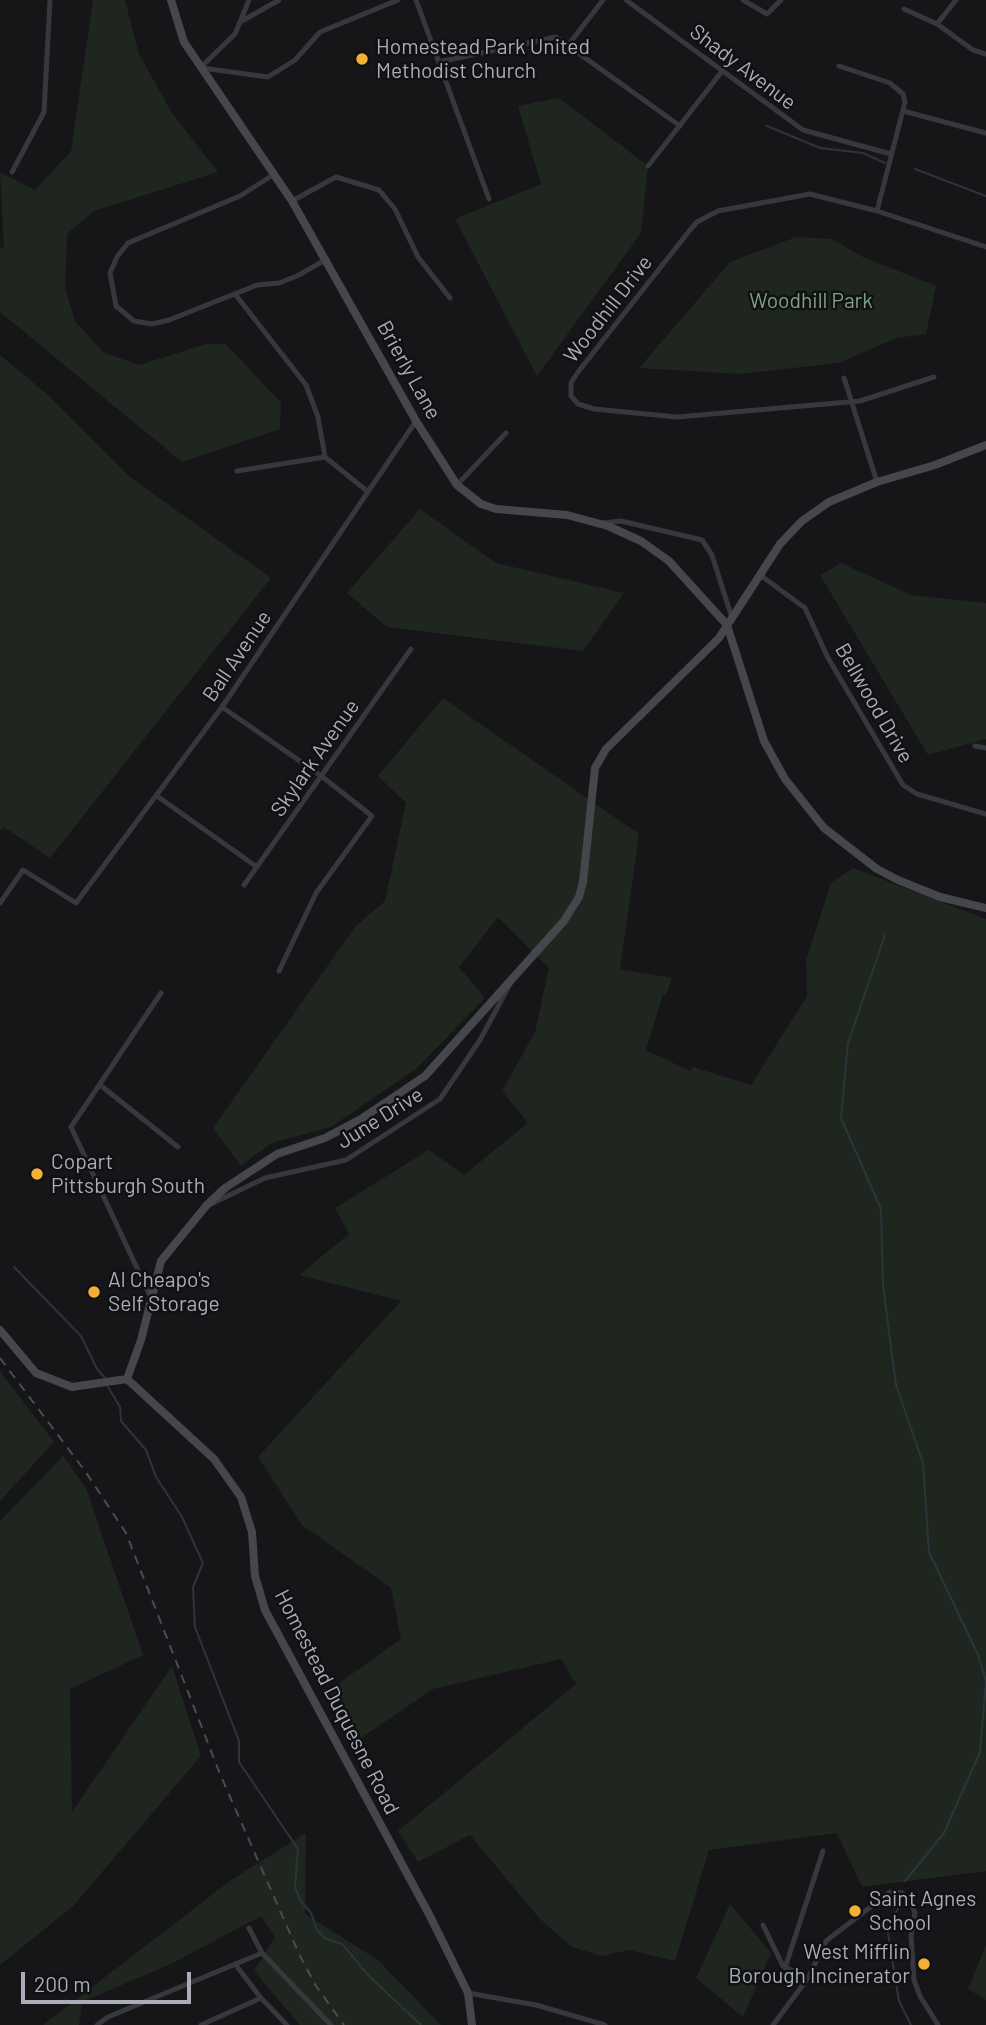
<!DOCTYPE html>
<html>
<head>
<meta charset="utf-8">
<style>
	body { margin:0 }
	#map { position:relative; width:986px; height:2025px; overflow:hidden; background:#161618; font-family:Barlow,sans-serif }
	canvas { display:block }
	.scale { position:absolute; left:21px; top:1972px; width:170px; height:32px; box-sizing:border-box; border:4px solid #a8adb8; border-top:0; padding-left:9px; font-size:21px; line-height:24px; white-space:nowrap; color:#a8adb8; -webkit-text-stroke:5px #111113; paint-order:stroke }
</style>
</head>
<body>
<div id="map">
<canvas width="986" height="2025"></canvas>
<div class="scale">200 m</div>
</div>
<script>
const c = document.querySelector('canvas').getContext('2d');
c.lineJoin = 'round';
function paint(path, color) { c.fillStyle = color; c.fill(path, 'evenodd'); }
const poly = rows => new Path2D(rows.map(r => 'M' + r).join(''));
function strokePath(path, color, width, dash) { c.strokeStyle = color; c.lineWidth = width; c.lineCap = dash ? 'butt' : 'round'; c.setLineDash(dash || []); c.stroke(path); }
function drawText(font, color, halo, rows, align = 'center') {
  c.font = font + ' Barlow,sans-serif'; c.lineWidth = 5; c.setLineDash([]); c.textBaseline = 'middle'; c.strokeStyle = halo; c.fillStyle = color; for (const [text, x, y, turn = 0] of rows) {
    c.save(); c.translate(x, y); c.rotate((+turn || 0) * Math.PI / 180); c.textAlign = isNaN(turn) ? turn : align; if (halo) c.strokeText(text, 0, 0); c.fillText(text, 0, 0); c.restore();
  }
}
const green = poly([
	[93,0,125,0,139,54,172,113,218,172,94,211,67,234,65,288,75,321,103,352,139,365,206,344,226,344,281,403,280,429,182,462,0,312,0,248,4,247,0,172,35,190,71,151],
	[559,98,648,166,641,233,537,376,455,219,541,184,518,106],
	[796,237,832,239,863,257,936,286,926,334,897,338,838,363,740,374,639,368,730,262],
	[0,355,46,393,130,477,271,578,50,858,4,827,0,831],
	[420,509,496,563,624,593,583,651,387,627,347,593],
	[841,563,911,595,986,603,986,739,928,755,820,575],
	[443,698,639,834,620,969,672,978,666,995,663,994,646,1050,690,1071,693,1067,751,1085,807,996,806,960,831,883,853,868,986,919,986,1871,862,1887,837,1833,709,1850,675,1961,629,1950,602,1956,572,1947,539,1918,470,1835,418,1862,398,1831,576,1684,561,1659,433,1689,355,1742,328,1691,401,1639,391,1588,302,1525,258,1457,401,1301,299,1275,349,1234,335,1208,429,1150,464,1175,528,1123,502,1091,535,1032,549,968,498,917,459,967,485,998,416,1069,331,1127,271,1143,241,1166,213,1128,355,927,385,901,406,803,378,776],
	[0,1371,54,1442,0,1501],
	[63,1456,86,1488,143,1655,70,1689,72,1812,172,1666,201,1756,73,1906,0,1965,0,1521],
	[306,1833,305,1914,378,1960,441,2025,300,2025,254,1971,275,1937,261,1916,173,1963,82,2002,79,2025,43,2025,231,1880],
	[730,1904,771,1953,743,2017,696,1978],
	[986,1945,986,2000,968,1989]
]);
const stream = poly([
	[767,126,820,148,863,153,885,163],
	[915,169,986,196],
	[885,935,848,1043,841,1118,881,1209,883,1286,896,1385,923,1463,929,1552,978,1655,986,1681],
	[14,1267,81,1336,97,1369,106,1379],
	[108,1387,120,1407,121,1421,146,1450,156,1477,182,1517,203,1563,193,1587,195,1627,239,1741,239,1762,298,1849,295,1887,300,1900,311,1913,317,1930,325,1938,342,1944,369,1976,421,2025],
	[905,1881,944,1833,980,1752,986,1682],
	[899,1907,887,1927,899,2001,911,2025]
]);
const street = poly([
	[416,0,489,199],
	[626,0,803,130,891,154],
	[743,0,767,14,781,0],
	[904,9,937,24,973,50,986,54],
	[242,21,279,0],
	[937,24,956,0],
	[569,44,603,0],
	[439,62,556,37,680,126],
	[839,66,890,83,903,94,905,102,877,211],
	[200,68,235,34,249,0],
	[202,68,268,77,295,60,320,32,398,0],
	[903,111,986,133],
	[648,166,723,70],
	[12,172,44,112,50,0],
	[273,175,240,196,128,243,117,257,110,273,116,306,134,321,152,324,169,320,257,285,279,283,297,276,327,259],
	[292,201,336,177,379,190,395,209,418,257,450,298],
	[235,294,306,385,318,417,325,457,367,491],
	[934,377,860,401,677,417,594,409,578,404,571,396,571,383,578,372,690,230,697,222,718,211,810,194,877,211,986,247],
	[844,378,877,482],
	[237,471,325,457],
	[457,485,506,433],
	[603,523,621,521,702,540,712,555,732,618],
	[760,575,805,608,828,658,903,785,917,794,986,814],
	[222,707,320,775,372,816,316,893,279,971],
	[975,746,986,748],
	[157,796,257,867],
	[244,885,411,649],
	[0,903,23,870,76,903,222,707,416,421],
	[100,1085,178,1147],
	[211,1204,265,1178,346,1160,440,1099,480,1040,510,984],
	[151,1298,71,1127,161,993],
	[763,1925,783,1966,808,1978],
	[249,1928,262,1953],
	[235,1964,261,1998,287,2025],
	[785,1968,823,1851],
	[468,1993,536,2005,605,2025],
	[97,2025,108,2017,262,1953,331,2025],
	[201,2025,261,1998],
	[773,2025,808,1978,826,1941,890,1892,902,1893,911,1903,915,1913,911,1936,914,1980,920,1996,938,2025]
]);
const secondary = poly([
	[171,0,184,42,292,201,416,421,457,485,481,504,496,509,567,515,608,526,641,541,669,561,727,625,764,741,785,779,824,828,877,869,898,880,940,897,986,908],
	[0,1330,36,1373,72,1387,127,1379],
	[127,1379,141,1340,161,1261,206,1206,225,1188,277,1154,325,1138,361,1119,425,1076,564,921,579,897,583,882,595,768,606,749,719,638,780,544,802,521,829,502,877,482,935,465,986,445],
	[127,1379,214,1459,241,1497,252,1532,255,1576,265,1610,431,1918,468,1993,472,2025]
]);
const rail = poly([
	[0,1358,85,1471,126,1533,220,1774,300,1956,316,1986,344,2025]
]);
const markers = [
	[362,59,7,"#f2b134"],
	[37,1174,7,"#f2b134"],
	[94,1292,7,"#f2b134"],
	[855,1911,7,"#f2b134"],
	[924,1964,7,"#f2b134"]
];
const poiNames = [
	["Homestead Park United",376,47],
	["Methodist Church",376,71],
	["Copart",51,1162],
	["Pittsburgh South",51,1186],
	["Al Cheapo's",108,1280],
	["Self Storage",108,1304],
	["Saint Agnes",869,1899],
	["School",869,1923],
	["West Mifflin",910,1952,"right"],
	["Borough Incinerator",910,1976,"right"]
];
const streetNames = [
	["Shady Avenue",743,67,37],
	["Woodhill Drive",608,309,-52],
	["Brierly Lane",409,370,61],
	["Ball Avenue",237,656,-56],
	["Bellwood Drive",874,703,60],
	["Skylark Avenue",315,758,-55],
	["June Drive",380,1118,-32],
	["Homestead Duquesne Road",337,1702,63]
];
const parkNames = [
	["Woodhill Park",811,301]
];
paint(green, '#1e261f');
strokePath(stream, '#2c353c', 2);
strokePath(street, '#37383d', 5);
strokePath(secondary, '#45474d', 8);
strokePath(rail, '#4a4c52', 2, [9, 7]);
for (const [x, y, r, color] of markers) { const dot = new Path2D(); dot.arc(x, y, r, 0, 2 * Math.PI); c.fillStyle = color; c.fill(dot); strokePath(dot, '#111113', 2.5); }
drawText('21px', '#a8adb8', '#111113', poiNames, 'left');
drawText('21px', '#a8adb8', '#111113', streetNames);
drawText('21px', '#7fa381', '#111113', parkNames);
</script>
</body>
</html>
